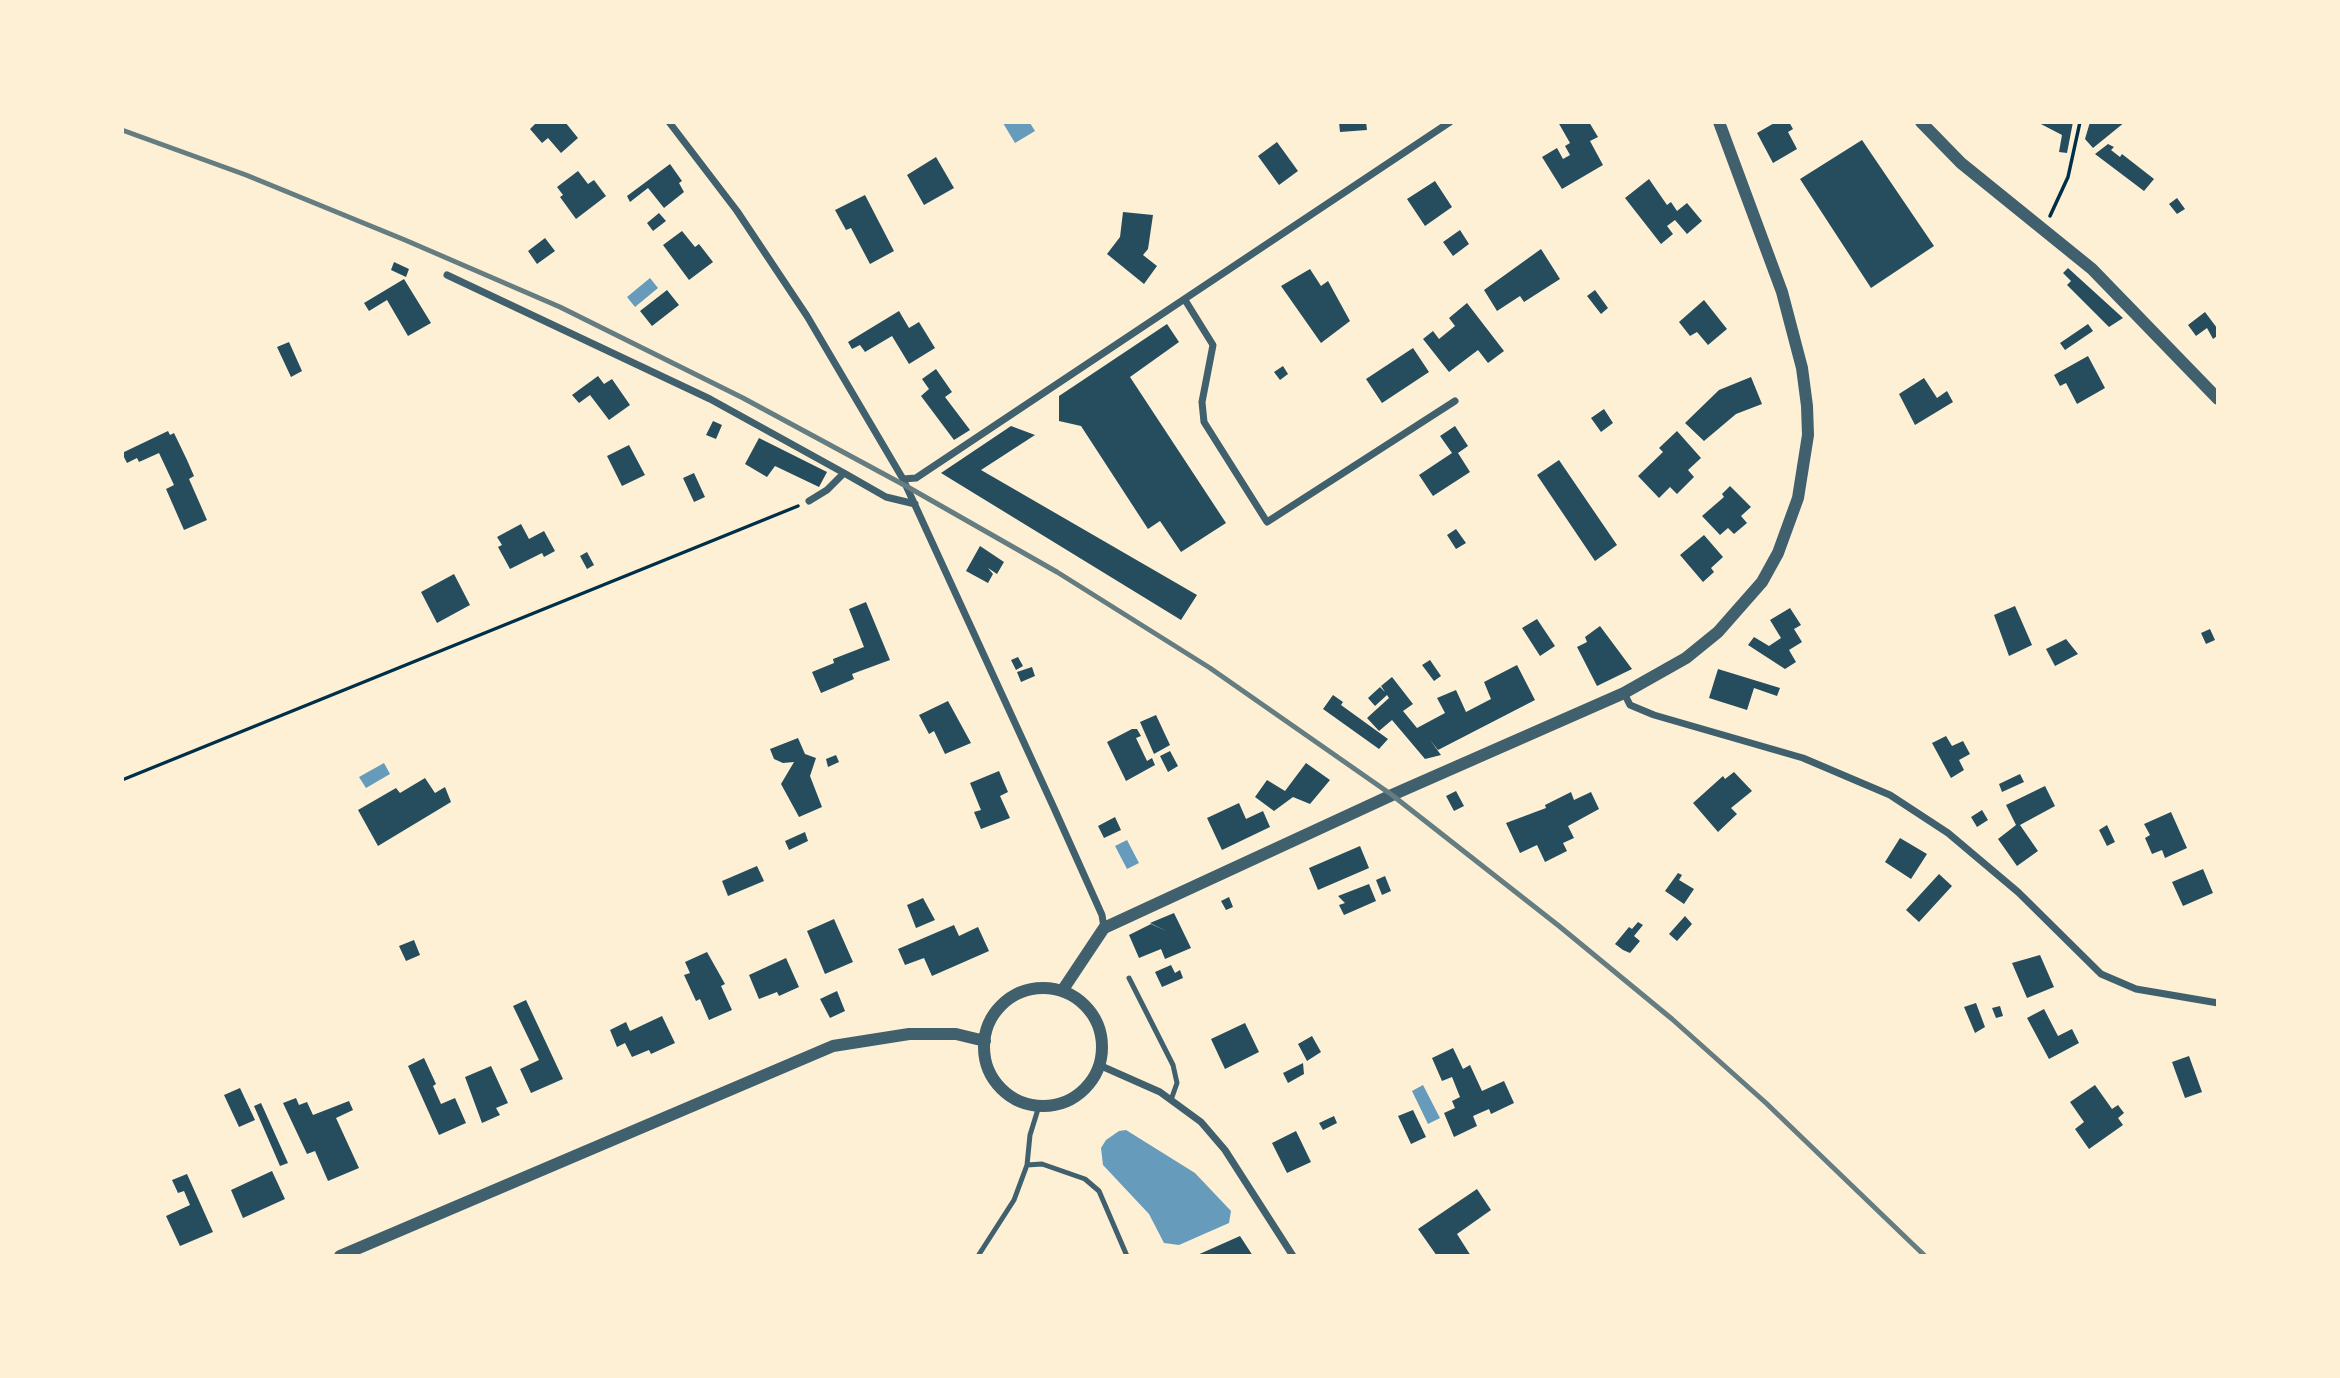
<!DOCTYPE html>
<html>
<head>
<meta charset="utf-8">
<style>
	body { margin:0 }
	#map { position:relative; width:2340px; height:1378px; overflow:hidden; background:#fdf0d5; font-family:Manrope,sans-serif }
	canvas { display:block }
	.frame { position:absolute; inset:0; border:124px solid #fdf0d5; pointer-events:none }
</style>
</head>
<body>
<div id="map">
<canvas width="2340" height="1378"></canvas>
<div class="frame"></div>
</div>
<script>
const context = document.querySelector('canvas').getContext('2d');
context.lineJoin = 'round';
function fillPath(path, color) { context.fillStyle = color; context.fill(path, 'evenodd'); }
const shape = rows => new Path2D(rows.map(r => 'M' + r).join(''));
function stroke(path, color, width, dash) { context.strokeStyle = color; context.lineWidth = width; context.lineCap = dash ? 'butt' : 'round'; context.setLineDash(dash || []); context.stroke(path); }
const water = shape([
	[1003,123,1030,123,1035,131,1015,143],
	[650,278,658,288,635,307,627,297],
	[384,763,390,774,366,788,359,777],
	[1127,840,1139,863,1127,869,1115,846],
	[1423,1085,1440,1118,1428,1124,1412,1091],
	[1126,1130,1195,1173,1231,1211,1229,1223,1179,1245,1164,1243,1149,1214,1103,1165,1101,1148,1106,1140,1119,1131]
]);
const building = shape([
	[537,122,565,122,578,138,561,153,548,138,542,143,530,129],
	[1339,122,1366,122,1367,130,1340,132],
	[1558,122,1589,122,1598,137,1590,141,1603,165,1562,189,1542,157,1557,148,1563,159,1570,155,1565,146,1570,143],
	[1776,122,1789,122,1793,129,1788,132,1797,149,1773,163,1757,133],
	[2037,122,2073,122,2067,153,2059,152,2062,135],
	[2090,122,2125,122,2093,148,2085,139],
	[1862,140,1934,246,1871,288,1800,179],
	[1277,142,1298,171,1279,185,1258,156],
	[2108,144,2114,147,2111,150,2120,157,2122,154,2154,179,2144,191,2095,154],
	[936,157,954,188,924,205,907,175],
	[670,164,682,181,679,183,684,192,664,208,648,188,630,202,627,196],
	[578,171,588,184,594,180,606,196,576,219,560,197,563,195,557,187],
	[1649,179,1667,205,1671,202,1677,211,1687,203,1702,221,1687,234,1675,220,1667,226,1673,234,1661,244,1625,198],
	[1435,181,1452,207,1425,226,1407,199],
	[865,195,894,251,870,264,851,228,846,230,835,210],
	[2177,198,2185,209,2177,214,2169,204],
	[1123,212,1153,215,1148,249,1143,255,1157,266,1144,284,1107,254,1120,237],
	[659,213,666,221,653,231,647,223],
	[1460,230,1469,244,1453,256,1443,242],
	[682,231,695,247,699,244,713,262,689,280,663,245],
	[545,238,555,251,537,264,528,251],
	[1541,249,1560,279,1524,302,1520,296,1497,311,1484,290],
	[394,262,409,269,406,277,391,270],
	[2068,268,2123,318,2109,327,2067,285,2071,281,2063,273],
	[1310,269,1321,286,1328,281,1350,321,1321,343,1281,286],
	[404,279,431,323,408,336,387,300,369,311,364,303],
	[667,290,679,305,652,326,640,311],
	[1595,290,1608,308,1601,314,1587,296],
	[1704,300,1727,329,1708,345,1697,332,1690,336,1679,322],
	[1467,303,1504,351,1488,363,1478,350,1449,372,1423,339,1433,331,1439,339,1455,326,1449,318],
	[899,311,909,328,919,322,935,348,909,364,892,336,865,352,860,345,852,349,848,342],
	[2205,312,2217,328,2217,336,2213,339,2207,328,2196,336,2188,325],
	[1167,324,1179,342,1130,377,1226,523,1181,552,1160,521,1148,529,1081,426,1059,421,1059,396],
	[2088,324,2093,331,2065,350,2060,343],
	[289,342,302,371,291,377,277,347],
	[1413,348,1429,372,1382,403,1366,379],
	[2088,356,2105,388,2077,404,2066,383,2060,386,2054,375],
	[1283,366,1288,374,1280,380,1274,372],
	[936,369,952,392,945,397,970,430,954,440,921,396,929,389,922,379],
	[598,376,604,384,612,379,630,405,609,420,590,395,579,403,572,395],
	[1751,377,1762,404,1736,414,1704,441,1685,423,1719,390],
	[1924,378,1937,398,1947,391,1953,402,1915,425,1899,394],
	[1604,409,1613,423,1601,432,1591,418],
	[713,421,722,425,716,439,706,435],
	[1011,426,1035,435,981,470,1197,595,1181,620,941,473],
	[1455,426,1468,446,1458,453,1470,472,1433,496,1419,475,1452,453,1440,436],
	[168,431,170,435,174,433,187,460,194,476,189,479,207,520,184,530,166,489,174,485,159,453,139,462,137,458,127,463,122,453],
	[1677,431,1701,458,1688,470,1694,477,1677,494,1670,487,1659,498,1638,476,1663,452,1659,448],
	[759,438,827,472,819,487,775,466,767,477,745,464],
	[629,445,645,475,622,486,607,456],
	[1559,460,1617,545,1595,561,1537,475],
	[694,473,705,497,694,502,683,478],
	[1730,486,1751,507,1741,516,1747,523,1734,534,1728,528,1720,535,1702,516,1724,497,1722,494],
	[521,524,529,539,544,531,555,551,544,557,542,553,510,569,498,547,502,545,497,537],
	[1456,529,1466,543,1456,549,1447,535],
	[1704,535,1723,557,1711,568,1714,572,1703,582,1680,555],
	[980,546,1004,562,997,574,988,568,993,574,988,583,966,571],
	[587,552,594,565,587,569,580,556],
	[454,574,470,605,437,623,421,592],
	[866,602,890,660,852,674,854,679,821,693,812,672,834,663,833,659,864,647,849,609],
	[2015,606,2032,645,2009,656,1994,615],
	[1790,608,1801,625,1794,629,1802,642,1789,650,1796,662,1785,669,1748,645,1754,637,1769,646,1781,638,1770,620],
	[1537,619,1555,646,1540,656,1522,628],
	[1600,626,1632,669,1597,686,1577,647,1587,642,1585,637],
	[2210,629,2215,640,2206,644,2201,633],
	[2066,639,2078,654,2055,666,2046,649],
	[1018,657,1023,666,1016,670,1011,660],
	[1430,660,1441,676,1434,681,1422,665],
	[1517,665,1535,700,1438,750,1430,740,1441,755,1425,759,1392,720,1379,731,1367,718,1389,698,1387,695,1375,706,1368,698,1380,687,1385,692,1381,686,1392,677,1413,704,1403,711,1417,728,1445,713,1437,698,1456,690,1466,712,1491,699,1484,682],
	[1032,667,1035,676,1021,682,1017,672],
	[1718,669,1780,688,1777,696,1754,688,1747,710,1709,698],
	[1333,695,1343,702,1341,705,1388,739,1379,749,1323,709],
	[948,701,971,743,945,754,934,731,929,734,919,715],
	[1156,715,1170,745,1154,754,1140,722],
	[1132,729,1137,729,1141,736,1136,738,1147,761,1152,758,1155,765,1126,781,1107,742],
	[1946,736,1952,746,1963,741,1970,754,1959,760,1964,770,1951,778,1932,743],
	[798,738,805,754,816,758,810,776,822,807,799,817,781,784,794,762,783,763,774,759,770,749],
	[1170,751,1178,766,1168,772,1160,756],
	[836,755,839,762,828,767,826,759],
	[1306,763,1330,780,1310,804,1293,797,1274,811,1255,797,1267,780,1285,791],
	[999,771,1008,792,1000,796,1010,818,981,829,974,812,981,810,970,783],
	[1734,772,1752,791,1731,808,1737,814,1718,832,1693,803,1723,776,1725,779],
	[2020,774,2024,782,2002,792,1999,784],
	[425,778,435,793,445,787,451,802,378,846,358,810,396,788,400,793],
	[2045,786,2055,806,2020,825,2038,851,2017,866,1998,839,2016,825,2006,805],
	[1456,791,1464,806,1454,811,1446,796],
	[1571,792,1574,800,1591,792,1599,809,1568,826,1574,838,1563,843,1567,851,1545,862,1537,845,1520,853,1506,823,1546,808,1545,805],
	[1239,803,1246,819,1263,811,1270,827,1222,850,1207,818],
	[1982,810,1988,820,1977,827,1971,817],
	[2171,812,2187,848,2165,858,2162,850,2152,854,2145,838,2150,835,2144,824],
	[1115,817,1121,830,1104,838,1098,826],
	[2107,825,2115,842,2107,846,2099,830],
	[805,832,808,841,789,850,785,841],
	[1900,838,1927,854,1911,879,1885,862],
	[1360,846,1369,868,1318,890,1309,868],
	[757,866,764,881,728,896,722,881],
	[2203,869,2213,893,2183,906,2172,882],
	[1678,873,1682,875,1679,880,1694,889,1684,904,1665,891],
	[1939,874,1952,886,1919,922,1906,910],
	[1385,876,1391,891,1382,895,1376,880],
	[1369,884,1376,901,1344,915,1339,905,1345,903,1338,896],
	[1229,897,1233,907,1226,910,1221,901],
	[923,898,935,920,916,928,907,905],
	[1174,913,1191,948,1165,959,1161,949,1139,958,1129,935,1151,924,1166,931,1150,923],
	[1685,916,1692,924,1677,941,1669,934],
	[834,919,853,962,825,974,807,931],
	[1638,922,1643,925,1634,936,1640,941,1630,953,1623,950,1615,944,1629,927,1632,929],
	[954,925,959,936,978,927,989,951,932,976,924,958,905,965,898,949],
	[414,940,420,955,406,961,399,946],
	[707,952,725,984,721,986,732,1010,709,1020,700,999,696,1001,684,975,690,973,685,962],
	[2040,955,2054,987,2027,998,2012,963],
	[786,958,799,987,779,996,777,992,759,999,749,975],
	[1171,965,1175,973,1180,970,1183,978,1162,987,1155,972],
	[837,991,845,1011,830,1018,820,999],
	[526,1000,563,1079,531,1093,520,1069,539,1060,513,1006],
	[1976,1003,1985,1027,1975,1033,1964,1007],
	[2000,1006,2003,1016,1996,1018,1992,1008],
	[2044,1009,2058,1036,2072,1029,2079,1043,2049,1059,2027,1018],
	[662,1016,675,1043,651,1054,649,1050,632,1057,625,1043,617,1047,610,1030,626,1022,630,1031],
	[1245,1023,1259,1052,1225,1069,1211,1039],
	[1312,1036,1321,1052,1307,1061,1298,1044],
	[1453,1048,1463,1069,1470,1065,1482,1091,1504,1081,1514,1103,1491,1114,1489,1109,1473,1116,1477,1126,1454,1137,1444,1113,1455,1108,1452,1101,1460,1097,1452,1077,1442,1081,1432,1058],
	[2189,1056,2202,1092,2185,1098,2172,1062],
	[424,1058,436,1084,433,1086,441,1104,455,1098,466,1123,439,1135,408,1066],
	[1303,1063,1304,1074,1288,1083,1283,1073],
	[491,1066,508,1103,496,1108,500,1115,482,1123,465,1077],
	[2095,1085,2112,1109,2118,1105,2124,1113,2118,1118,2123,1125,2089,1149,2075,1129,2084,1122,2070,1102],
	[240,1088,255,1120,239,1127,224,1095],
	[296,1098,299,1105,307,1102,313,1115,349,1101,353,1110,336,1118,359,1168,328,1181,315,1151,307,1154,283,1103],
	[261,1103,288,1163,280,1166,254,1106],
	[1413,1110,1426,1137,1411,1144,1398,1116],
	[1334,1116,1337,1123,1323,1130,1319,1123],
	[1296,1131,1311,1162,1287,1173,1272,1143],
	[272,1171,285,1199,243,1218,231,1190],
	[187,1174,213,1232,180,1246,166,1216,190,1205,184,1191,178,1193,172,1180],
	[1477,1189,1491,1210,1457,1234,1471,1256,1437,1256,1418,1229],
	[1240,1236,1253,1256,1195,1256]
]);
const path = shape([
	[2050,216,2068,177,2080,122],
	[122,780,798,506]
]);
const service = shape([
	[1129,978,1173,1065,1177,1083,1171,1100],
	[1027,1165,1042,1164,1085,1179,1099,1191,1127,1256],
	[978,1256,1014,1200,1027,1165,1030,1135,1039,1106]
]);
const minor = shape([
	[669,122,737,211,807,316,903,479,1054,808,1102,915,1104,928],
	[447,275,710,399,844,473],
	[1185,300,1213,345,1202,402,1204,422,1267,522,1455,401],
	[903,479,916,478,1450,122],
	[809,501,827,490,844,473,886,497,915,504],
	[1624,693,1630,705,1654,715,1803,758,1890,795,1948,833,2018,892,2101,974,2136,989,2218,1003],
	[1099,1065,1160,1092,1201,1122,1225,1150,1293,1256]
]);
const tertiary = shape([
	[1921,122,1961,163,2092,269,2218,399],
	'984 1047a59 59 0 1 1 118 0a59 59 0 1 1-118 0Z',
	[1062,991,1104,928,1392,795,1624,693,1686,658,1718,632,1762,582,1778,553,1798,498,1808,435,1807,406,1802,368,1782,292,1719,122],
	[340,1256,833,1046,909,1034,956,1034,985,1041]
]);
const rail = shape([
	[122,130,246,175,405,240,560,307,743,398,906,486,1057,572,1210,668,1392,795,1559,926,1672,1019,1766,1103,1925,1256]
]);
fillPath(water, '#669bbc');
fillPath(building, '#264d5e');
stroke(path, '#003049', 3.5);
stroke(service, '#3f606c', 5);
stroke(minor, '#3f606c', 7);
stroke(tertiary, '#3f606c', 12);
stroke(rail, '#657d81', 5);
</script>
</body>
</html>
